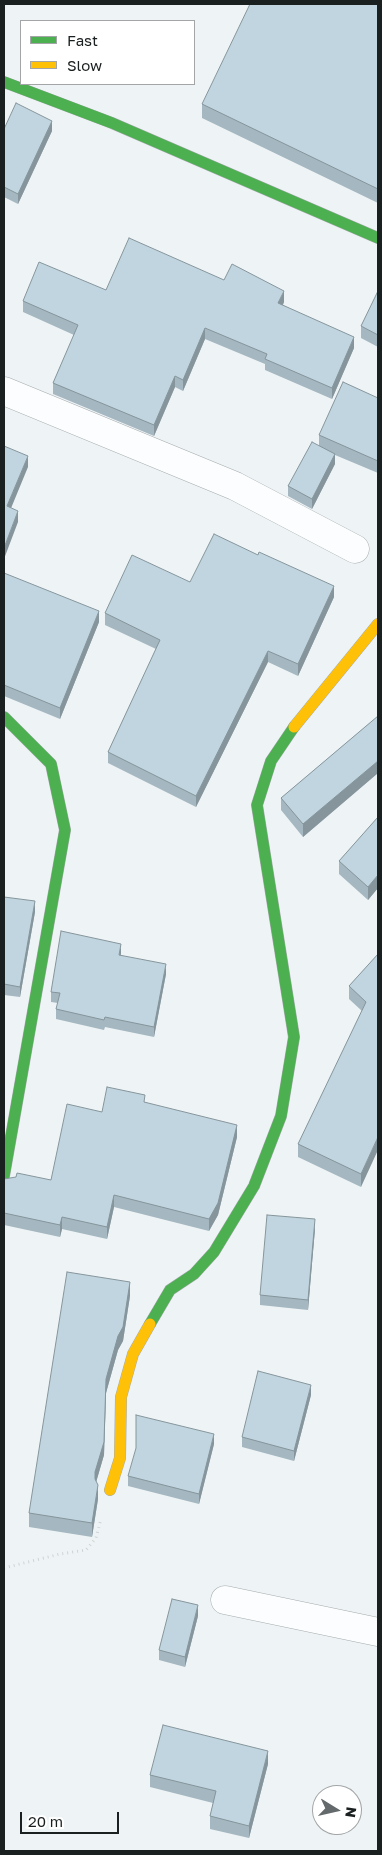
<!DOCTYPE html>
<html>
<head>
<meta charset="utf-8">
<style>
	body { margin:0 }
	#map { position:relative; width:382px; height:1855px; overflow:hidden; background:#eef4f6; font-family:"Golos Text",sans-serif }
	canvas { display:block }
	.frame { position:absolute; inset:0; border:5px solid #1a1f20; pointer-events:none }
	.legend { position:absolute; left:20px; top:20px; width:175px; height:65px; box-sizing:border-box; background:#fff; border:1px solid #a3a5a6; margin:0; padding:6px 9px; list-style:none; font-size:15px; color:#1a1f20 }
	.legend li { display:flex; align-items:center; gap:10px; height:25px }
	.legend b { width:25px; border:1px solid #a3a5a6 }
	.north { position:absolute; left:312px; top:1785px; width:50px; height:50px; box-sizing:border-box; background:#fff; border:1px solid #a3a5a6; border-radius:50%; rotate:99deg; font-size:14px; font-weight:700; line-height:20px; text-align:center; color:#1a1f20 }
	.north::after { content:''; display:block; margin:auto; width:18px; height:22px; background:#646a6b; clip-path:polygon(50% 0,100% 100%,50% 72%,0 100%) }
	.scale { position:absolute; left:20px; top:1812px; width:99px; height:22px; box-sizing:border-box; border:2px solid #1a1f20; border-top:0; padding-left:6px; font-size:15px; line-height:18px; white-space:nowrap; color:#1a1f20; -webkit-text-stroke:4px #fff; paint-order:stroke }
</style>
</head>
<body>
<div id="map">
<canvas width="382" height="1855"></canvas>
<div class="frame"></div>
<ul class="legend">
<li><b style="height:6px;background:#4caf50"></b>Fast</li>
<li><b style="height:6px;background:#ffc107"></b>Slow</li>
</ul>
<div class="north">N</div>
<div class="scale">20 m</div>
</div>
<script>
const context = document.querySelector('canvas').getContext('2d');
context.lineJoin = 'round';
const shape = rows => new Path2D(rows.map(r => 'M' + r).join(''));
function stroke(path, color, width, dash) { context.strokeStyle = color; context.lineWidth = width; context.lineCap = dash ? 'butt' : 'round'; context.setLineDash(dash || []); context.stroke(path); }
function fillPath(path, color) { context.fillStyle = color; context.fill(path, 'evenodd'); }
const path = shape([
	[4,1568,60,1554,86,1550,96,1538,101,1519]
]);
const street = shape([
	[4,391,235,486,355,549],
	[225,1600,378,1632]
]);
const fast = shape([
	[4,82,112,123,378,238],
	[4,717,51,764,65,830,4,1176],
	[150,1324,170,1290,194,1274,214,1252,254,1186,281,1116,294,1037,257,805,271,761,294,727]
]);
const slow = shape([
	[294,727,378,624],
	[110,1490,120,1458,121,1397,133,1354,150,1324]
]);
const wall = shape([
	[378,4,378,203,202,118,202,104],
	[4,129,52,131,18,204,4,197],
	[224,280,284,302,283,305,354,348,332,399,265,370,265,364,205,339,183,391,175,387,154,436,53,394,53,383,74,335,23,312,23,301,106,290],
	[378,293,378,347,361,338,361,326],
	[378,398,378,473,335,455,335,464,312,509,288,496,288,486,319,446,319,435],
	[4,573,99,622,60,719,4,696],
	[190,582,334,597,298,676,268,662,196,807,108,763,108,752,156,649,105,625,105,613],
	[378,716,378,773,303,837,281,810,281,798],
	[378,817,378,888,368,900,339,874,339,861],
	[4,897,35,912,20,997,4,995],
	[378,954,361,1187,298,1157,298,1144,362,1011,349,999,349,986],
	[121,955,166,974,154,1037,105,1027,104,1030,56,1019,56,1009,58,1003,51,1002,51,992],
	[145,1102,237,1137,218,1215,209,1231,114,1207,107,1239,62,1229,60,1237,4,1225,4,1179,51,1180,102,1112],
	[315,1229,308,1310,260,1305,260,1295],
	[130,1296,123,1341,118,1350,106,1393,104,1455,96,1482,98,1499,92,1537,29,1527,29,1513],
	[311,1395,294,1461,242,1447,242,1437],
	[214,1444,199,1504,128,1486,128,1476],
	[198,1616,185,1667,159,1660,159,1650],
	[268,1764,249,1838,210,1829,210,1816,213,1803,150,1787,150,1775]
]);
const shadedWall = shape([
	[52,121,52,131,18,204,18,194],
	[284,291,284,302,278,314,278,303],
	[205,328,205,339,183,391,183,380],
	[354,337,354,348,332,399,332,388],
	[175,376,175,387,154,436,154,425],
	[335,454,335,464,312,509,312,499],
	[28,456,28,467,7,518,7,506],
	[18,511,18,522,4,559,4,548],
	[334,586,334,597,298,676,298,664],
	[99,611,99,622,60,719,60,708],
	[268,651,268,662,196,807,196,796],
	[378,761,378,773,303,837,303,824],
	[378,875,378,888,368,900,368,887],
	[35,901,35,912,20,997,20,987],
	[121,944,121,954,119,965,119,955],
	[166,964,166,974,154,1037,154,1027],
	[237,1125,237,1137,218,1215,209,1231,209,1219],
	[378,1137,378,1150,361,1187,361,1174],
	[114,1195,114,1207,107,1239,107,1227],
	[62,1217,62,1229,60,1237,60,1225],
	[315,1219,315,1229,308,1310,308,1300],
	[130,1282,130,1296,123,1341,118,1350,106,1393,104,1455,95,1486,95,1472,106,1379],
	[311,1385,311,1395,294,1461,294,1451],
	[214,1434,214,1444,199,1504,199,1494],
	[98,1485,98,1499,92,1537,92,1523],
	[198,1605,198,1616,185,1667,185,1657],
	[268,1751,268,1764,249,1838,249,1826]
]);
const building = shape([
	[250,4,378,4,378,189,202,104,250,4],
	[16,103,52,121,18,194,4,187,4,129,16,103],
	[129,238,224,280,232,264,284,291,278,303,354,337,332,388,265,359,267,354,205,328,183,380,175,376,154,425,53,383,78,325,23,301,39,262,106,290,129,238],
	[377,293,378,293,378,335,361,326,377,293],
	[343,382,378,398,378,461,319,435,343,382],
	[312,442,335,454,312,499,288,486,312,442],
	[4,446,28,456,7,506,18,511,4,548,4,446],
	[214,534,258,555,259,552,334,586,298,664,268,651,196,796,108,752,160,640,105,613,132,555,190,582,214,534],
	[4,573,99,611,60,708,4,685,4,573],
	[378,716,378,761,303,824,281,798,378,716],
	[378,817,378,875,368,887,339,861,378,817],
	[4,897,35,901,20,987,4,984,4,897],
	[61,931,121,944,119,955,166,964,154,1027,105,1017,104,1020,56,1009,60,993,51,992,61,931],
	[378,954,378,1137,361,1174,298,1144,366,1002,349,986,378,954],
	[107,1087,145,1095,144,1102,237,1125,218,1203,209,1219,114,1195,107,1227,62,1217,60,1225,4,1213,4,1179,16,1177,17,1173,51,1180,67,1104,102,1112,107,1087],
	[267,1215,315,1219,308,1300,260,1295,267,1215],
	[67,1272,130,1282,123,1327,118,1336,106,1379,104,1442,95,1472,95,1479,98,1485,92,1523,29,1513,67,1272],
	[258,1371,311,1385,294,1451,242,1437,258,1371],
	[136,1415,214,1434,199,1494,128,1476,136,1448,136,1415],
	[172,1599,198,1605,185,1657,159,1650,172,1599],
	[163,1725,268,1751,249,1826,210,1816,216,1791,150,1775,163,1725]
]);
stroke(street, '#a6abac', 29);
stroke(fast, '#a6abac', 12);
stroke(slow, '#a6abac', 12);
stroke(path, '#d0d3d4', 3, [1, 4]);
stroke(street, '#fcfdfe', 28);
stroke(fast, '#4caf50', 11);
stroke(slow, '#ffc107', 11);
fillPath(wall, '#a5b7c0');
fillPath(shadedWall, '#86959c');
fillPath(building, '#c0d5df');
stroke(building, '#86959c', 1);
</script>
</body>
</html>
